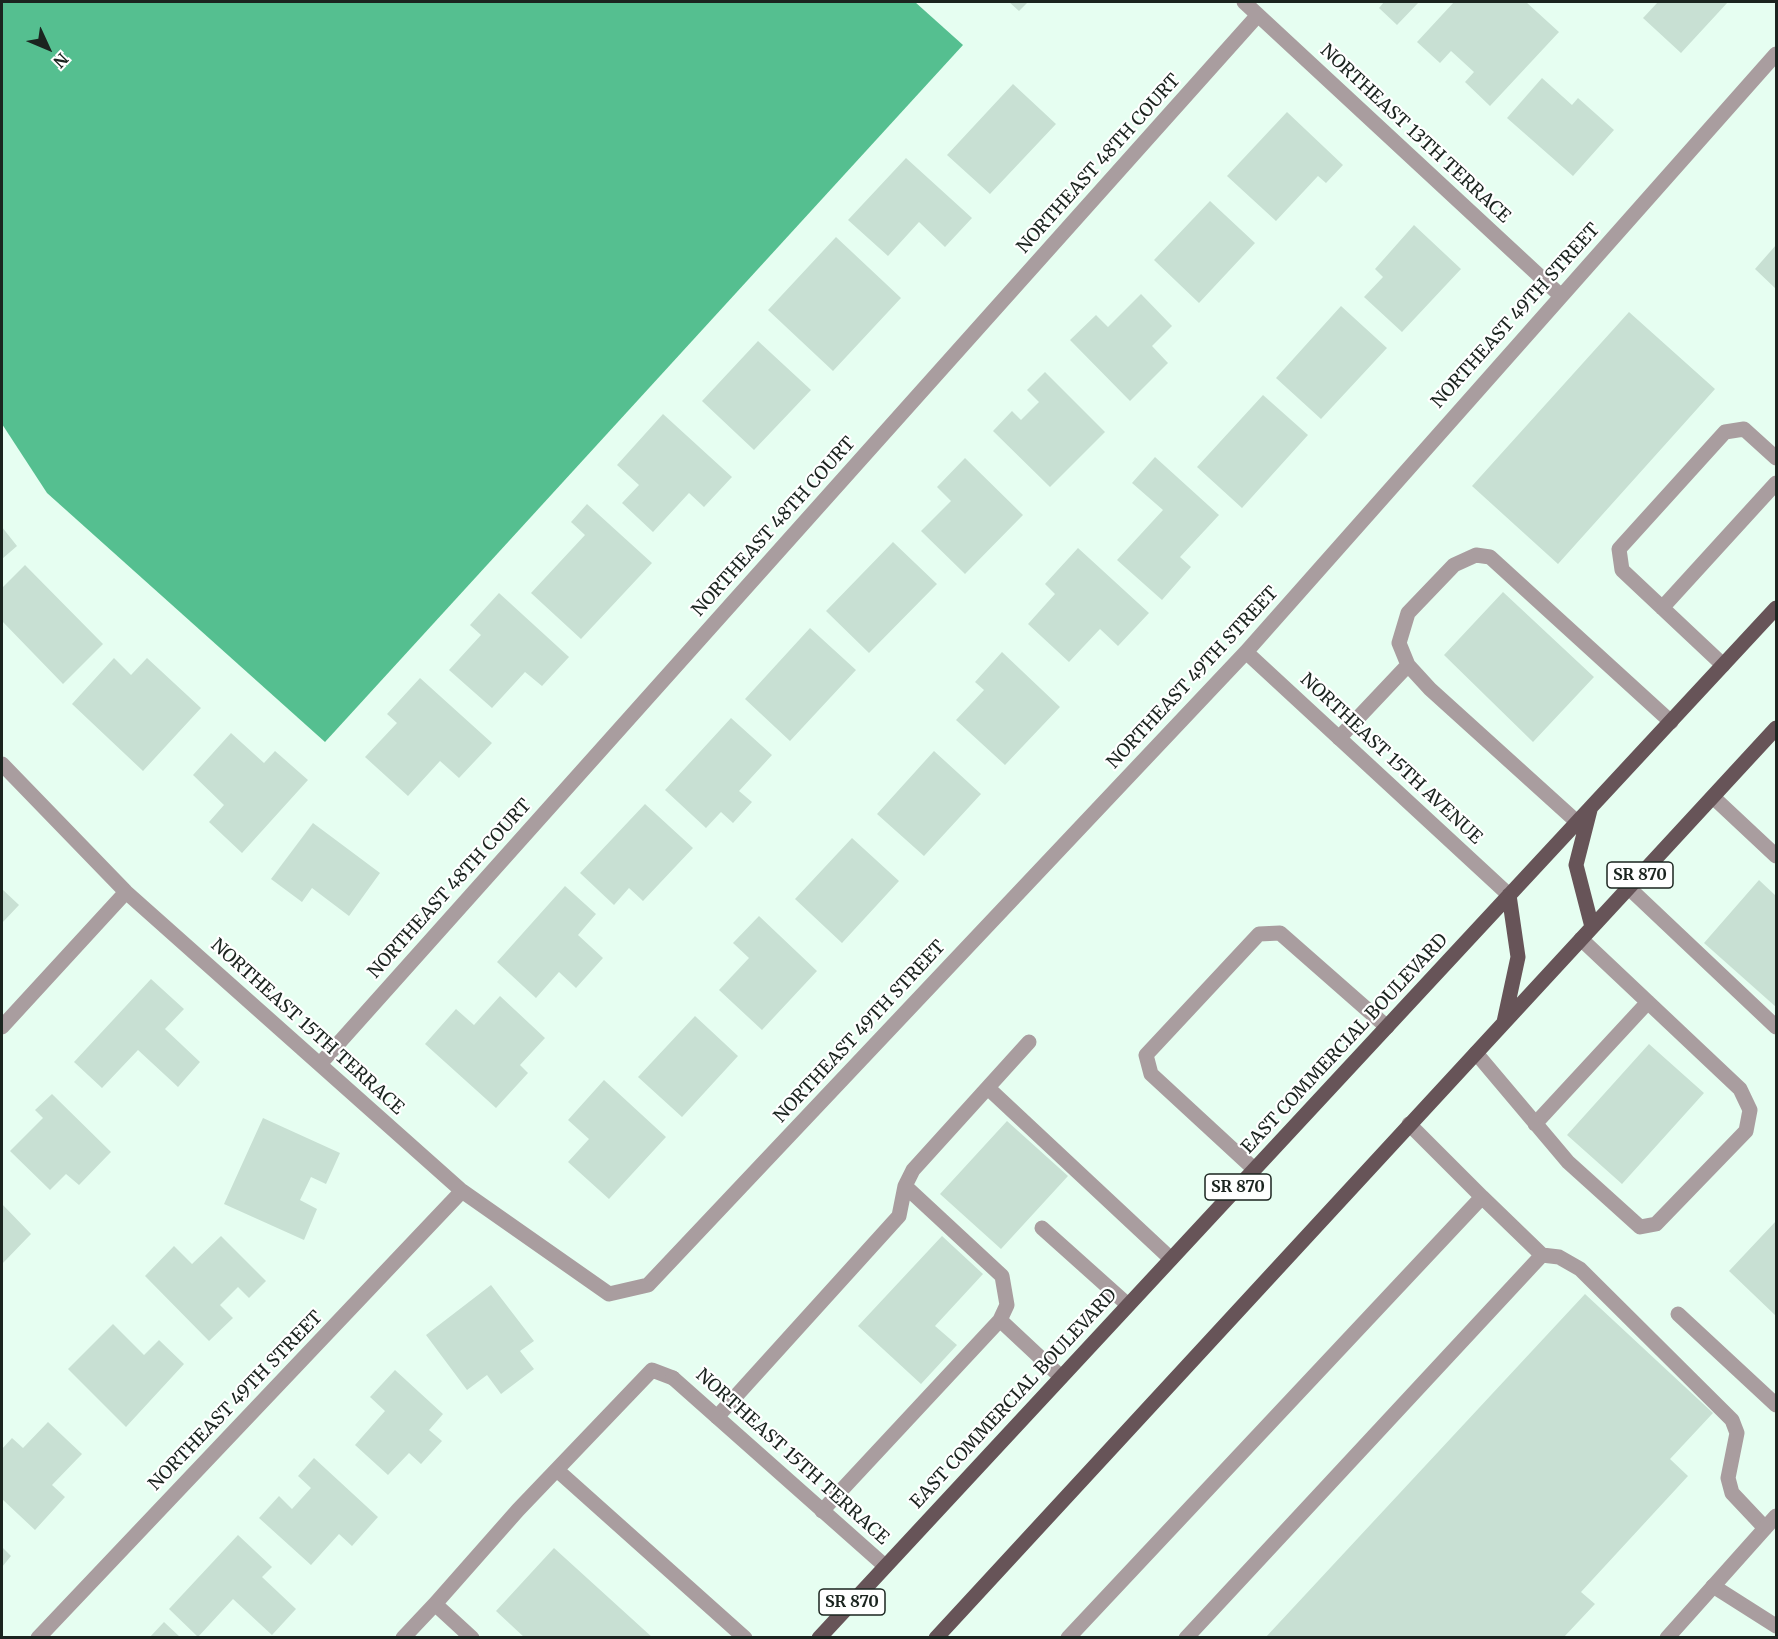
<!DOCTYPE html>
<html>
<head>
<meta charset="utf-8">
<style>
	body { margin:0 }
	#map { position:relative; width:1778px; height:1639px; overflow:hidden; background:#e6fef1; font-family:Merriweather,serif }
	canvas { display:block }
	.frame { position:absolute; inset:0; border:3px solid #1b241f; pointer-events:none }
	.north { position:absolute; left:18px; top:18px; width:60px; height:60px; -webkit-text-stroke:4px #fff; paint-order:stroke; rotate:134deg; font-size:16px; font-weight:700; line-height:24px; text-align:center; color:#1b241f }
	.north::after { content:''; display:block; margin:auto; width:21px; height:27px; background:#1b241f; clip-path:polygon(50% 0,100% 100%,50% 72%,0 100%) }
</style>
</head>
<body>
<div id="map">
<canvas width="1778" height="1639"></canvas>
<div class="frame"></div>
<div class="north">N</div>
</div>
<script>
const context = document.querySelector('canvas').getContext('2d');
context.lineJoin = 'round';
function fillPath(path, color) { context.fillStyle = color; context.fill(path, 'evenodd'); }
const shape = rows => new Path2D(rows.map(r => 'M' + r).join(''));
function stroke(path, color, width, dash) { context.strokeStyle = color; context.lineWidth = width; context.lineCap = dash ? 'butt' : 'round'; context.setLineDash(dash || []); context.stroke(path); }
function drawText(font, color, halo, rows, align = 'center') {
  context.font = font + ' Merriweather,serif'; context.lineWidth = 4.5; context.setLineDash([]); context.textBaseline = 'middle'; context.strokeStyle = halo; context.fillStyle = color; for (const [text, x, y, turn = 0] of rows) {
    context.save(); context.translate(x, y); context.rotate((+turn || 0) * Math.PI / 180); context.textAlign = isNaN(turn) ? turn : align; if (halo) context.strokeText(text, 0, 0); context.fillText(text, 0, 0); context.restore();
  }
}
const water = shape([
	[2,2,915,2,963,45,325,742,47,493,2,424]
]);
const building = shape([
	[1009,2,1028,2,1019,11],
	[1384,2,1419,2,1397,25,1379,8],
	[1454,2,1526,2,1559,32,1490,106,1465,82,1474,72,1451,51,1440,63,1417,42],
	[1658,2,1728,2,1681,53,1643,18],
	[1542,78,1572,105,1578,98,1614,130,1573,176,1507,118],
	[1013,84,1056,124,990,194,947,155],
	[1287,112,1343,165,1326,183,1318,176,1276,221,1227,176],
	[906,158,972,218,945,247,919,222,888,256,848,220],
	[1210,201,1255,243,1199,303,1154,260],
	[1414,225,1461,269,1402,332,1364,297,1383,277,1375,269],
	[836,237,901,298,833,371,768,310],
	[1776,245,1776,289,1755,269],
	[1141,294,1172,326,1152,346,1168,363,1130,401,1070,340,1096,315,1108,327],
	[1341,306,1387,348,1321,419,1276,378],
	[1629,312,1715,389,1558,564,1472,486],
	[758,341,811,390,754,450,702,401],
	[1045,372,1105,432,1050,487,993,431,1012,411,1021,420,1039,402,1027,390],
	[1263,395,1308,435,1242,508,1197,467],
	[663,414,732,477,704,507,689,493,653,532,622,503,639,485,617,465],
	[1155,457,1219,515,1180,557,1191,567,1162,600,1117,560,1163,510,1132,483],
	[965,458,1023,515,965,574,921,531,951,501,937,487],
	[587,504,652,563,581,639,531,593,585,535,571,522],
	[2,527,17,546,2,559],
	[893,542,937,584,869,653,826,611],
	[1078,548,1149,613,1118,646,1100,629,1069,662,1028,624,1055,594,1045,584],
	[25,565,103,644,63,684,2,621,2,588],
	[1503,592,1594,677,1533,742,1444,655],
	[499,593,569,657,542,686,525,672,492,708,449,670,481,635,470,625],
	[810,628,856,670,790,741,745,699],
	[1002,652,1060,707,1005,765,956,720,984,690,975,682],
	[114,658,131,675,147,658,201,708,143,771,72,704],
	[420,678,492,743,459,778,440,761,408,796,365,757,397,723,387,714],
	[731,718,772,755,739,791,752,802,733,823,721,812,706,828,665,790],
	[231,733,264,763,275,751,308,780,242,853,209,822,224,805,193,775],
	[934,751,981,794,924,856,877,814],
	[645,804,693,848,643,901,629,888,614,905,580,873],
	[313,823,380,873,349,916,312,888,302,902,271,879],
	[852,838,899,881,842,943,795,899],
	[1759,880,1776,896,1776,1007,1704,943],
	[565,886,596,914,578,935,603,958,576,988,559,972,536,998,497,962],
	[2,889,19,905,2,923],
	[759,916,817,971,762,1030,719,990,749,958,733,943],
	[151,979,184,1009,165,1029,200,1062,178,1087,138,1050,102,1088,74,1062],
	[500,996,545,1038,520,1065,528,1073,496,1108,425,1044,456,1009,474,1025],
	[695,1016,738,1056,682,1117,638,1077],
	[1649,1044,1704,1093,1622,1184,1567,1135],
	[604,1080,666,1137,609,1199,568,1162,589,1139,568,1120],
	[52,1094,111,1152,79,1185,66,1174,50,1190,10,1151,43,1118,35,1110],
	[263,1118,340,1153,326,1184,311,1177,300,1200,317,1209,304,1240,224,1204],
	[1007,1121,1068,1176,1001,1249,940,1194],
	[2,1204,31,1234,2,1264],
	[1776,1221,1776,1316,1729,1271],
	[221,1236,266,1281,249,1298,238,1287,220,1305,233,1318,209,1341,145,1276,174,1246,192,1264],
	[942,1236,983,1274,935,1326,957,1345,921,1384,858,1326],
	[491,1285,534,1341,520,1351,534,1369,501,1394,487,1375,467,1390,426,1335],
	[1585,1294,1713,1413,1670,1459,1688,1476,1581,1592,1595,1604,1563,1638,1265,1638],
	[113,1324,144,1355,159,1340,184,1364,126,1427,68,1369],
	[395,1370,443,1414,429,1430,442,1441,421,1464,409,1453,388,1475,355,1445,385,1411,370,1397],
	[48,1422,82,1454,52,1485,65,1497,35,1530,2,1499,2,1449,12,1438,23,1448],
	[314,1458,378,1517,352,1546,339,1534,311,1565,259,1518,279,1496,292,1509,311,1488,298,1476],
	[238,1535,272,1567,262,1577,296,1609,272,1635,233,1599,198,1637,169,1609],
	[2,1547,11,1556,2,1567],
	[554,1548,653,1638,525,1638,496,1611],
	[164,1622,181,1638,149,1638]
]);
const service = shape([
	[1662,608,1776,483],
	[1723,665,1622,570,1619,549,1725,432,1744,429,1776,458],
	[1339,738,1408,665],
	[1713,797,1776,856],
	[1577,822,1430,689,1408,665,1399,643,1408,613,1454,565,1476,555,1490,557,1671,722],
	[1629,888,1776,1027],
	[1476,1053,1568,1162,1640,1227,1656,1224,1746,1131,1750,1110,1740,1089,1581,939],
	[988,1088,1171,1259],
	[1535,1124,1648,1002],
	[1254,1169,1151,1074,1146,1055,1259,934,1280,933,1387,1027],
	[1042,1228,1128,1305],
	[1542,1255,1559,1257,1580,1269,1732,1420,1737,1433,1728,1478,1732,1493,1765,1528],
	[1678,1314,1776,1405],
	[1000,1320,1061,1377],
	[717,1417,899,1216,905,1186,913,1170,1029,1042],
	[557,1470,745,1638],
	[822,1511,1000,1320,1007,1305,1002,1276,905,1186],
	[1713,1586,1776,1626],
	[403,1638,435,1604],
	[472,1638,435,1604,518,1510,652,1370,673,1378],
	[1068,1638,1482,1197,1409,1124],
	[1186,1638,1542,1255,1482,1197]
]);
const minor = shape([
	[1244,2,1560,295],
	[1246,652,1509,895],
	[2,764,126,892,462,1191,609,1294,648,1285,1246,652,1776,54],
	[2,1027,126,892],
	[320,1064,1258,15],
	[673,1378,885,1566],
	[38,1638,462,1191],
	[1667,1638,1776,1516]
]);
const primary = shape([
	[1590,810,1576,865,1592,927],
	[1504,1022,1518,957,1509,895],
	[819,1638,1776,608],
	[936,1638,1776,728]
]);
const shields = [
	[1640,875,66],
	[1238,1187,66],
	[852,1602,66]
];
const shieldNames = [
	["SR 870",1640,875],
	["SR 870",1238,1187],
	["SR 870",852,1602]
];
const streetNames = [
	["NORTHEAST 13TH TERRACE",1415,134,43],
	["NORTHEAST 48TH COURT",1099,164,-48],
	["NORTHEAST 49TH STREET",1516,316,-48],
	["NORTHEAST 48TH COURT",774,527,-48],
	["NORTHEAST 49TH STREET",1193,678,-47],
	["NORTHEAST 15TH AVENUE",1391,759,43],
	["NORTHEAST 48TH COURT",450,889,-48],
	["NORTHEAST 15TH TERRACE",307,1027,42],
	["NORTHEAST 49TH STREET",860,1032,-47],
	["EAST COMMERCIAL BOULEVARD",1345,1044,-47],
	["EAST COMMERCIAL BOULEVARD",1014,1399,-47],
	["NORTHEAST 49TH STREET",236,1401,-46],
	["NORTHEAST 15TH TERRACE",792,1457,42]
];
fillPath(water, '#55bf90');
fillPath(building, '#c8e0d3');
stroke(service, '#a99d9f', 15);
stroke(minor, '#a99d9f', 15);
stroke(primary, '#675458', 15);
for (const [x, y, w] of shields) { const box = new Path2D(); box.roundRect(x - w / 2, y - 13, w, 26, 4.5); context.fillStyle = '#fff'; context.fill(box); stroke(box, '#1b241f', 1.5); }
drawText('bold 16px', '#1b241f', null, shieldNames);
drawText('18px', '#1b241f', '#fff', streetNames);
</script>
</body>
</html>
